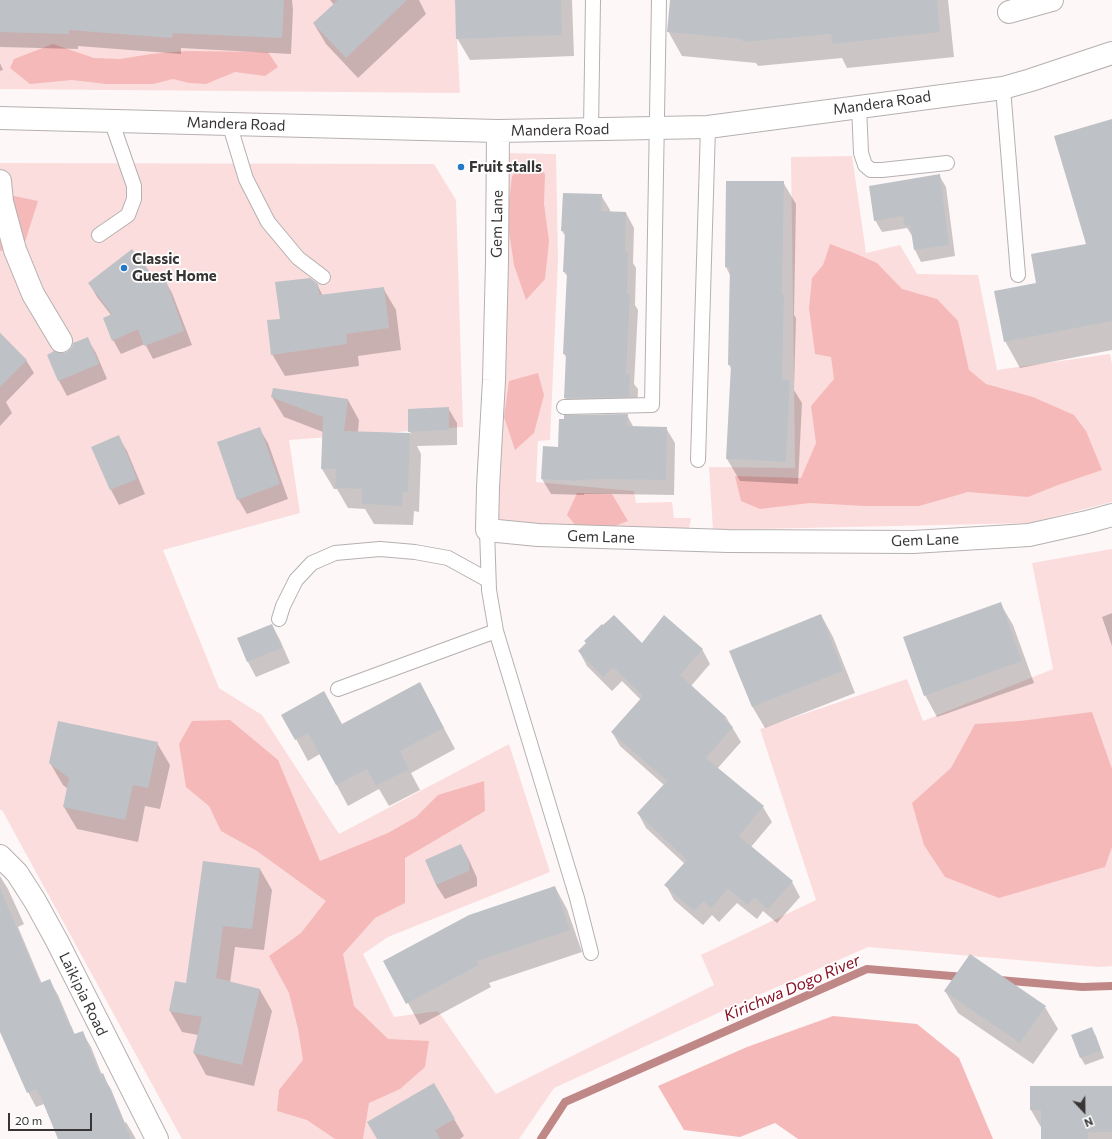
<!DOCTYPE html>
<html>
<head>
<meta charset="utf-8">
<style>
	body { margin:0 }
	#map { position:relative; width:1112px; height:1139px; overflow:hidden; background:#fef7f7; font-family:Commissioner,sans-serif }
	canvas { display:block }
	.north { position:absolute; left:1064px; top:1091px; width:40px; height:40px; -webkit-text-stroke:3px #fff; paint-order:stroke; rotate:158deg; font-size:11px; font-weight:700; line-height:16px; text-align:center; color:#383535 }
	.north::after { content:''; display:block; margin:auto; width:14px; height:18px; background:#383535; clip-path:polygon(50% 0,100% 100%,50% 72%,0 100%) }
	.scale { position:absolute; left:8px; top:1113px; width:84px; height:18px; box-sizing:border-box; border:2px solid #383535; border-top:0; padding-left:5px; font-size:12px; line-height:14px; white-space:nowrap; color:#383535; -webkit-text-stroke:3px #fff; paint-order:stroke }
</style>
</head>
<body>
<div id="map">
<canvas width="1112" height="1139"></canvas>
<div class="north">N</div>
<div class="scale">20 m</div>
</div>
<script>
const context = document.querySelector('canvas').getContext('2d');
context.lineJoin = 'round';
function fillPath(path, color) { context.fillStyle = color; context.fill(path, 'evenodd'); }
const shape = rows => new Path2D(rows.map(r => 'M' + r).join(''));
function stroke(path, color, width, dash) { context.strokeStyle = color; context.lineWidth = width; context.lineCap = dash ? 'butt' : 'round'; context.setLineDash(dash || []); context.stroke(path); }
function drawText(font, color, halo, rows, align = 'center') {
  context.font = font + ' Commissioner,sans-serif'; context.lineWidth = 3.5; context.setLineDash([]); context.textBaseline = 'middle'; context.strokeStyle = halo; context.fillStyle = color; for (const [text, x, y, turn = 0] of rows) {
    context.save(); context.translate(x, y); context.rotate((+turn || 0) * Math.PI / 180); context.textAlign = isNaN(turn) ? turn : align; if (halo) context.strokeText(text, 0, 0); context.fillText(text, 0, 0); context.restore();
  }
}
const green = shape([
	[0,0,455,0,460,93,0,89],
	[504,153,556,154,558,261,550,440,538,441,536,482,634,491,636,503,672,502,674,518,691,518,688,533,493,525],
	[852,156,866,253,900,245,917,274,978,275,997,370,1110,354,1112,364,1112,502,1030,523,713,530,709,467,795,468,791,157],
	[0,163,434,164,456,200,463,427,289,440,300,513,163,550,219,688,262,715,339,834,509,744,550,872,388,937,363,954,394,1017,438,1011,496,1094,714,985,701,955,816,900,760,729,907,679,923,721,1053,669,1032,563,1112,549,1112,966,1098,967,868,947,727,1009,554,1088,519,1139,182,1139,2,810,0,810]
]);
const forest = shape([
	[53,44,94,58,120,59,151,54,185,51,268,52,278,67,265,76,235,72,206,84,189,83,173,79,153,84,106,84,72,80,30,84,10,68,14,59],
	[529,158,545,174,544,204,549,241,545,279,526,300,514,265,507,218,512,176],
	[0,193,38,201,24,245,0,251],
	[830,244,854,253,877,263,902,289,937,299,958,321,969,370,986,384,1033,397,1074,415,1086,431,1102,470,1058,485,1028,497,968,492,919,506,865,506,810,503,760,509,741,501,735,476,801,478,816,443,811,406,834,379,831,357,815,354,809,308,812,278,823,265],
	[538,373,544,395,534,433,515,450,504,417,509,381],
	[577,493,612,494,628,521,607,529,577,527,567,515],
	[1092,712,1112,769,1112,847,1105,867,999,898,945,877,924,845,912,803,951,768,975,724,1020,721],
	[230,720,278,760,320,861,388,833,416,817,438,795,484,781,485,811,405,858,405,903,375,918,343,954,354,1006,388,1039,429,1041,425,1067,400,1089,369,1103,363,1139,335,1139,307,1120,277,1111,279,1090,303,1060,298,1029,289,993,269,956,301,933,326,901,257,851,221,831,209,806,186,787,179,744,192,721],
	[833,1016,917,1024,959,1058,993,1139,798,1139,775,1123,740,1137,684,1130,658,1086,747,1047]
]);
const shadow = shape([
	[0,0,292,0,293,10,291,54,181,48,181,54,78,46,78,49,0,47],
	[330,0,419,0,426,14,358,78,326,44,314,24,334,5],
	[456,0,572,0,574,56,470,60,457,38],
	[671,0,948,0,954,57,847,68,842,58,758,66,756,63,682,56,668,31],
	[0,63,3,70,0,71],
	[1112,120,1112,350,1020,368,1005,341,1038,284,1087,244],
	[939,175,946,187,955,256,921,262,915,250,913,237,907,228,882,232,875,220],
	[783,182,796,204,794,315,796,318,794,390,802,403,798,484,740,481,727,459,732,370,729,365,730,275,726,267],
	[601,195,610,210,610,212,626,213,634,228,633,263,636,268,635,305,638,310,634,384,638,389,637,412,574,413,565,398,567,358,564,354,568,277,564,272,566,237,562,231],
	[164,279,172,293,192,345,153,359,145,344,121,354,113,340,111,315,97,297,89,283,156,282],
	[317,284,323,296,383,288,396,310,401,350,358,356,359,366,285,376,272,354],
	[0,333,26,360,34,373,6,402,12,413,0,426],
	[87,338,96,353,107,379,67,396,59,381,48,355,61,354,68,353],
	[272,397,348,400,359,420,358,432,411,434,409,431,448,408,457,423,457,445,417,446,421,454,419,512,414,511,413,525,374,524,365,509,348,508,337,489,334,489,322,469,323,432,284,417],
	[627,415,634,428,666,428,675,443,674,495,612,494,584,494,584,495,551,494,542,479],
	[259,428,268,443,288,499,247,514,238,499],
	[118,436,127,451,145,494,119,505,111,490,93,447],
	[1000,603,1013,625,1034,683,937,717,925,695],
	[1112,613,1112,646,1102,617],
	[821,615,833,637,855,693,765,728,752,706],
	[272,625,280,640,290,663,256,677,248,662,238,639],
	[642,644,702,649,710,664,691,686,726,717,741,742,717,769,763,807,772,822,751,847,792,882,800,897,777,923,763,911,757,919,737,903,719,922,712,915,703,925,674,900,666,885,685,864,646,828,638,813,664,785,620,746,612,732,641,700,622,681,612,691,587,666,579,651],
	[420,683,455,749,411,773,420,790,389,806,379,789,348,806,320,754,308,761,283,715,342,725],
	[157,743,170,765,160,809,145,806,138,842,77,829,64,807,68,789,63,785,50,763],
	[461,845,469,860,477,878,477,886,445,899,436,885],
	[204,862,260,869,272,890,264,950,235,947,230,983,260,990,272,1011,254,1086,206,1075,194,1053,198,1035,182,1032,170,1011,187,984],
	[0,876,8,889,24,924,18,927,42,984,49,980,58,995,75,1035,82,1032,91,1047,102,1075,111,1089,125,1123,126,1122,136,1139,59,1139,44,1104,36,1107,28,1092,0,1028],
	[555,887,567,909,582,952,489,983,491,987,420,1025,385,961],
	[945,991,1045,1007,1058,1029,1033,1064,958,1013],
	[1092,1029,1096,1036,1104,1058,1085,1065,1081,1058,1073,1036],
	[434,1085,464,1136,460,1139,378,1139],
	[1112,1087,1112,1139,1042,1139,1042,1129,1031,1110]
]);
const stream = shape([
	[999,980,1082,987,1112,986],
	[541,1139,565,1102,867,969,964,977]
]);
const building = shape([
	[0,0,284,0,282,38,173,33,172,38,69,30,69,34,0,32],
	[338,0,407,0,346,58,313,23],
	[455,0,561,0,562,35,456,39],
	[670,0,937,0,940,32,832,44,831,34,743,42,743,39,667,32],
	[1112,119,1112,321,1004,342,994,291,1036,283,1031,254,1086,244,1054,136],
	[940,174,949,245,914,250,910,225,905,226,903,216,874,221,869,186],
	[726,181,784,181,782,294,784,295,782,380,790,380,786,462,726,459,731,365,728,365,730,267,725,267],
	[563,193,602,194,601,211,626,212,625,253,628,253,627,294,630,294,626,374,630,374,629,397,564,398,566,354,563,354,567,272,563,272,565,231,561,231],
	[132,249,157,281,165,278,184,331,144,346,138,329,112,341,103,318,112,314,88,283],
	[310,278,318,284,319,295,384,287,389,328,346,334,347,344,271,355,267,320,280,319,275,282],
	[0,333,27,360,0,387],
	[88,337,99,364,58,381,47,355,54,351,61,353,67,352,72,347,73,343],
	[273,388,348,399,344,431,410,433,408,492,403,492,402,506,362,504,362,489,335,488,336,469,321,469,323,417,271,397],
	[449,407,449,430,408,432,408,409],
	[628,414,627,426,667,427,666,480,603,479,576,480,576,481,541,479,543,446,558,447,559,419,564,419,564,415],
	[260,427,280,484,237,500,217,442],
	[119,435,137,479,110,490,91,447],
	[1001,602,1022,661,924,696,903,637],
	[821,614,843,671,752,707,729,651],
	[614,615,642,643,664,615,703,649,680,675,726,717,723,718,733,727,706,758,764,806,739,836,793,881,768,909,754,897,748,905,728,889,711,908,703,901,694,911,664,885,687,860,637,813,667,781,611,732,643,696,613,667,603,677,578,651,586,643,584,641,602,624,603,625],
	[272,624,282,648,247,662,237,638],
	[420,682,444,728,400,751,409,769,376,786,367,769,336,785,308,733,295,740,281,715,324,691,342,724],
	[58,721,158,742,148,788,133,785,125,820,63,807,69,778,49,763],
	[461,844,469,862,469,871,436,885,425,860],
	[203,861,260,868,252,929,223,926,216,978,260,989,242,1065,193,1053,202,1017,169,1011,175,981,186,983],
	[555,886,570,930,477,961,479,965,406,1004,383,961,469,915],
	[0,888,40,983,50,979,70,1027,71,1026,74,1034,83,1031,100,1074,103,1073,131,1139,58,1139,40,1095,39,1095,36,1089,27,1093,0,1032],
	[970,954,1046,1006,1020,1043,944,991],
	[1092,1027,1101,1051,1080,1058,1071,1035],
	[434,1083,455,1119,435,1130,440,1139,377,1139,367,1122],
	[1030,1086,1112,1086,1112,1132,1088,1132,1088,1139,1041,1139,1041,1110,1030,1110]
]);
const lane = shape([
	[1003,88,1018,275],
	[859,106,861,153,865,165,871,170,882,170,947,163],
	[229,123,246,179,268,222,298,258,323,277],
	[591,129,593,0],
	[99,235,128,215,134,199,134,186,111,120],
	[564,407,652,405,659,0],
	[698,460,708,127],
	[487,530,489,590,496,631,577,898,591,953],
	[279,619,283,606,296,580,312,563,335,553,380,549,415,552,448,558,488,580],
	[338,689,496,631]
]);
const street = shape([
	[1009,12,1052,0],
	[0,118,498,131,708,127,1003,88,1031,80,1112,53],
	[498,131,497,262,494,380,488,487,487,530,538,535,728,541,913,542,1029,535,1087,522,1112,515],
	[0,181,2,202,15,250,33,294,61,341],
	[0,856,17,873,35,901,57,941,157,1139]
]);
const markers = [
	[461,167,4,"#2478c6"],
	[124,268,4,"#2478c6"]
];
const streetNames = [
	["Mandera Road",882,103,-8],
	["Mandera Road",236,124,2],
	["Mandera Road",560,130,-1],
	["Gem Lane",497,224,-89],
	["Gem Lane",601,537,2],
	["Gem Lane",925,540,-2],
	["Laikipia Road",83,994,64]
];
const poiNames = [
	["Fruit stalls",469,167],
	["Classic",132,259],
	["Guest Home",132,276]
];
const waterNames = [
	["Kirichwa Dogo River",792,988,-23]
];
fillPath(green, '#fcdddd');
fillPath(forest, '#f6b9b9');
fillPath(shadow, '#0003');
stroke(stream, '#c08787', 8);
fillPath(building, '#bec2c6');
stroke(lane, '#b6b0b0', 16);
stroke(street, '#b6b0b0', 24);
stroke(lane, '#fff', 14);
stroke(street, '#fff', 22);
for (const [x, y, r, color] of markers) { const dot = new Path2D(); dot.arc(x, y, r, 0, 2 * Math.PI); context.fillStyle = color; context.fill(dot); stroke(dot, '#fff', 1.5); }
drawText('15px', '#383535', '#fff', streetNames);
drawText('bold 15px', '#383535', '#fff', poiNames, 'left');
drawText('italic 16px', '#881327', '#fff', waterNames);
</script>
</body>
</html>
